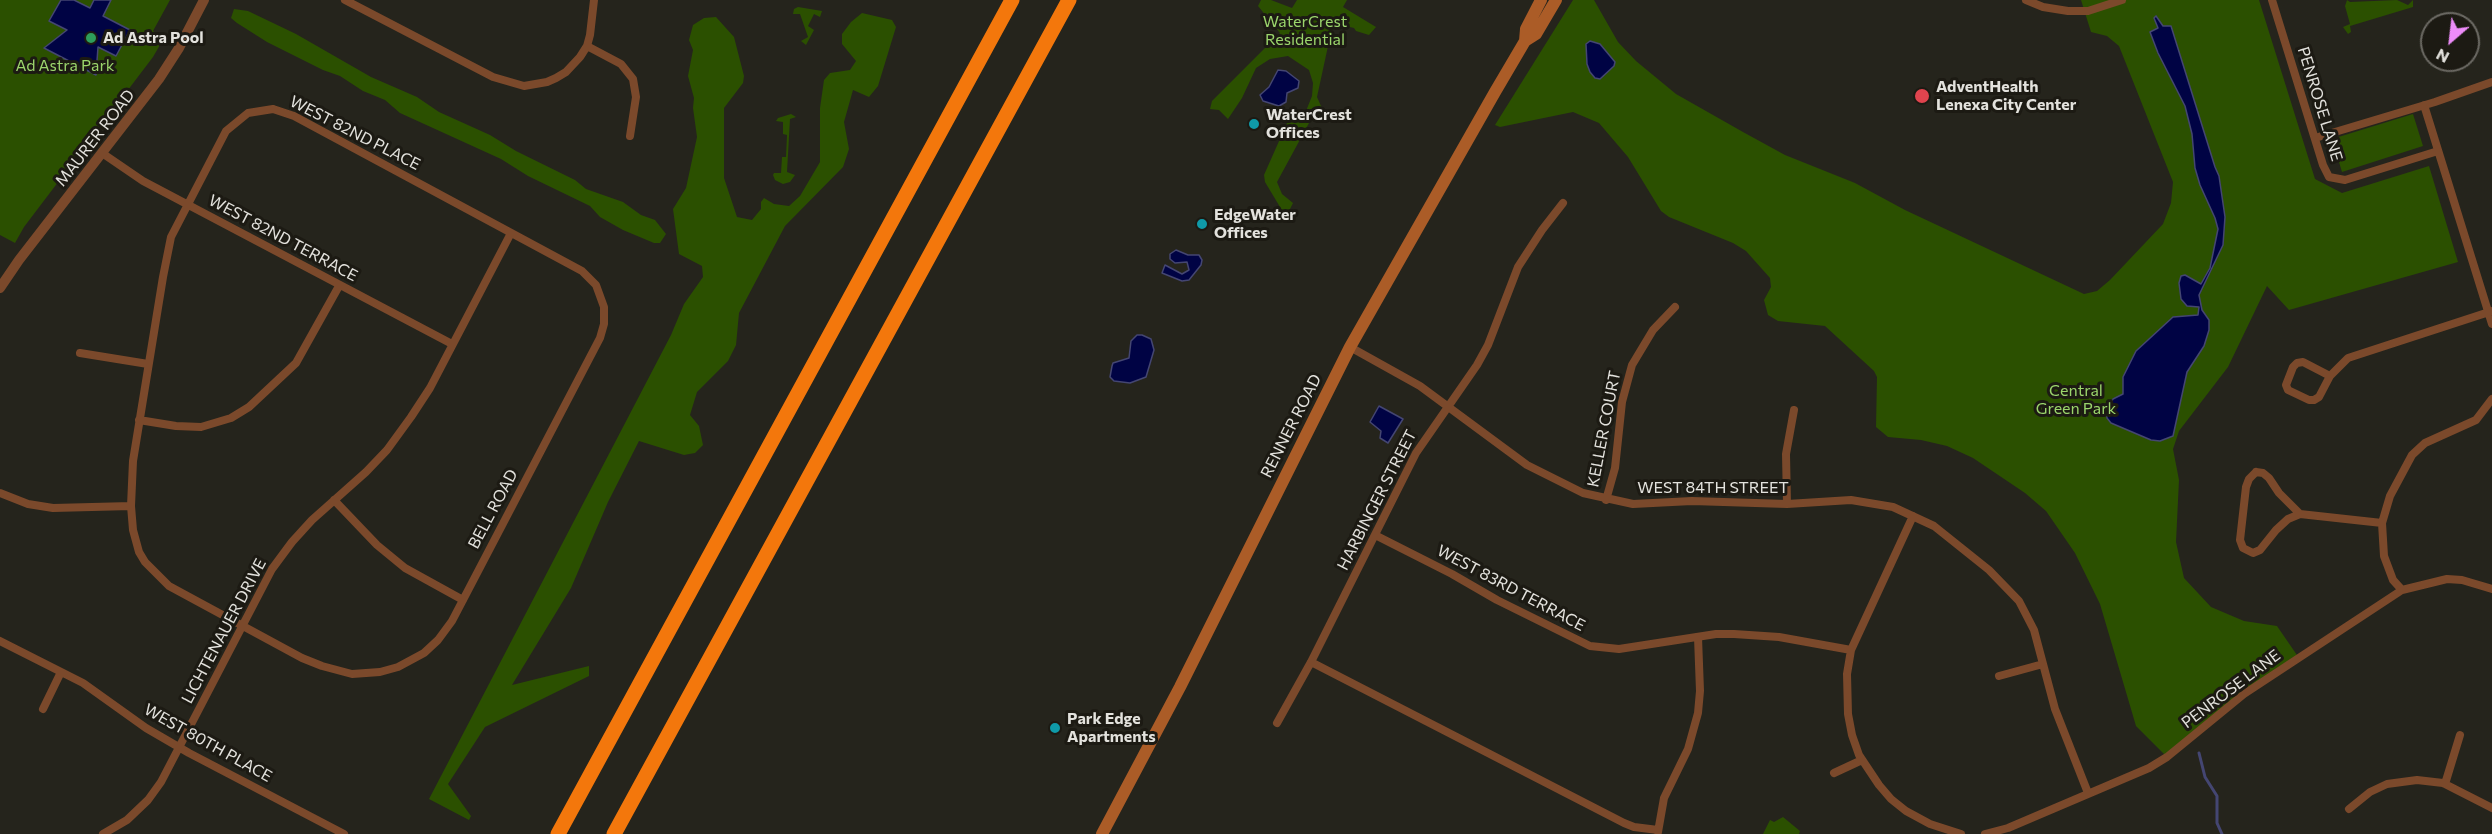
<!DOCTYPE html>
<html>
<head>
<meta charset="utf-8">
<style>
	body { margin:0 }
	#map { position:relative; width:2492px; height:834px; overflow:hidden; background:#25241c; font-family:Commissioner,sans-serif }
	canvas { display:block }
	.north { position:absolute; left:2420px; top:12px; width:60px; height:60px; box-sizing:border-box; background:#1c1a13; border:2px solid #6c6a64; border-radius:50%; rotate:208deg; font-size:16px; font-weight:700; line-height:24px; text-align:center; color:#e3e2dd }
	.north::after { content:''; display:block; margin:auto; width:21px; height:27px; background:#ed8cf9; clip-path:polygon(50% 0,100% 100%,50% 72%,0 100%) }
</style>
</head>
<body>
<div id="map">
<canvas width="2492" height="834"></canvas>
<div class="north">N</div>
</div>
<script>
const context = document.querySelector('canvas').getContext('2d');
context.lineJoin = 'round';
function fillPath(path, color) { context.fillStyle = color; context.fill(path, 'evenodd'); }
const shape = rows => new Path2D(rows.map(r => 'M' + r).join(''));
function stroke(path, color, width, dash) { context.strokeStyle = color; context.lineWidth = width; context.lineCap = dash ? 'butt' : 'round'; context.setLineDash(dash || []); context.stroke(path); }
function drawText(font, color, halo, rows, align = 'center') {
  context.font = font + ' Commissioner,sans-serif'; context.lineWidth = 6; context.setLineDash([]); context.textBaseline = 'middle'; context.strokeStyle = halo; context.fillStyle = color; for (const [text, x, y, turn = 0] of rows) {
    context.save(); context.translate(x, y); context.rotate((+turn || 0) * Math.PI / 180); context.textAlign = isNaN(turn) ? turn : align; if (halo) context.strokeText(text, 0, 0); context.fillText(text, 0, 0); context.restore();
  }
}
const green = shape([
	[0,0,170,0,153,31,164,38,153,57,24,227,15,243,0,235],
	[1261,0,1271,0,1292,8,1297,0,1347,0,1343,7,1376,27,1369,35,1356,31,1354,28,1333,23,1317,97,1321,106,1334,118,1332,122,1315,112,1277,182,1282,194,1293,203,1286,217,1265,182,1264,175,1287,123,1306,111,1312,96,1313,83,1309,70,1288,56,1270,59,1256,68,1242,98,1228,119,1219,110,1210,109,1212,101,1280,33,1258,6],
	[1573,0,1594,0,1618,42,1636,61,1676,94,1743,132,1785,155,1855,183,1905,210,2084,294,2097,291,2110,280,2163,224,2171,203,2173,182,2119,46,2107,36,2091,32,2081,0,2259,0,2315,179,2342,193,2429,166,2458,262,2289,310,2267,286,2228,367,2179,431,2173,449,2179,480,2176,542,2184,578,2211,607,2244,621,2277,626,2299,658,2244,694,2167,757,2136,726,2100,604,2075,553,2046,511,2025,493,1973,458,1947,446,1921,440,1888,437,1876,427,1877,377,1874,371,1825,326,1778,321,1768,315,1764,300,1771,287,1770,278,1746,251,1733,243,1669,217,1661,211,1628,157,1599,123,1573,112,1500,127,1495,125],
	[2347,0,2350,2,2397,0,2408,5,2413,0,2413,7,2350,26,2351,32,2348,34,2343,27,2350,24,2345,6],
	[798,7,822,11,820,17,814,14,808,26,814,30,806,45,801,41,808,37,800,14,793,14,794,9],
	[234,9,248,11,296,34,371,77,417,97,439,112,490,135,516,151,575,180,586,189,623,202,641,215,655,220,666,234,660,243,654,243,623,230,600,217,590,206,528,176,501,159,400,113,385,100,363,91,340,76,323,70,267,42,237,23,231,18],
	[862,13,892,20,896,27,878,86,869,97,853,90,844,122,849,149,843,167,785,226,739,313,736,345,728,361,697,392,690,415,699,426,703,445,695,453,684,455,639,441,608,502,571,588,512,685,589,666,589,676,485,727,448,784,471,816,469,820,429,799,671,335,684,304,703,277,702,266,679,254,673,209,686,188,697,137,693,108,694,98,688,76,693,50,689,40,693,25,704,18,716,17,734,37,744,76,743,83,724,108,724,178,737,217,752,220,761,209,761,202,764,198,774,204,789,206,800,196,820,162,820,108,824,80,830,73,850,70,856,61,842,44,842,34,851,22],
	[791,114,796,117,790,119,787,172,795,175,790,182,783,184,775,180,773,175,774,173,781,173,782,157,786,157,787,135,783,134,783,122,776,121,778,118],
	[2413,114,2423,146,2342,172,2332,139],
	[1783,817,1800,831,1799,834,1763,834,1770,820,1774,822]
]);
const water = shape([
	[61,0,74,0,90,8,94,0,111,0,103,16,130,30,116,56,98,47,96,75,44,48,67,30,49,21,61,0],
	[2156,16,2163,26,2171,26,2215,167,2219,176,2225,217,2223,245,2199,295,2202,310,2209,320,2209,330,2204,346,2187,372,2173,436,2160,441,2151,440,2111,423,2107,418,2107,411,2113,399,2123,394,2123,377,2136,351,2173,317,2198,315,2199,307,2187,306,2181,299,2179,283,2181,276,2185,275,2201,284,2210,268,2218,229,2215,218,2200,185,2195,168,2192,134,2185,106,2158,53,2150,32,2158,28,2154,18,2156,16],
	[1590,41,1600,44,1615,62,1614,66,1600,79,1595,78,1590,72,1587,64,1586,44,1590,41],
	[1278,70,1286,71,1299,81,1298,88,1287,93,1286,102,1279,106,1263,101,1260,95,1269,87,1278,70],
	[1176,250,1188,255,1199,255,1202,260,1201,265,1189,280,1182,281,1162,273,1165,265,1182,274,1189,270,1187,262,1175,263,1170,259,1170,254,1176,250],
	[1137,335,1142,335,1151,339,1154,350,1146,377,1130,383,1114,381,1110,377,1112,366,1113,363,1129,358,1131,341,1137,335],
	[1379,406,1403,419,1388,443,1380,438,1381,431,1370,422,1379,406]
]);
const stream = shape([
	[2199,753,2205,777,2217,796,2217,823,2222,834]
]);
const minor = shape([
	[345,0,493,77,524,86,547,82,556,78,566,72,580,57,587,46,590,35,594,0],
	[2026,0,2043,7,2068,11,2088,11,2122,0],
	[2272,0,2323,165,2329,177,2345,180,2438,151],
	[587,46,621,64,633,79,636,97,630,136],
	[2424,105,2492,324],
	[273,109,294,116,582,271,596,285,604,307,604,324,600,338,452,621,438,640,424,653,398,667,380,672,352,674,322,666,302,658,169,586,145,562,139,552,133,530,131,506,133,461,163,277,171,237,226,131,248,113,273,109],
	[2315,138,2435,102,2492,82],
	[102,153,143,181,452,344],
	[1350,347,1420,386,1527,465,1583,493,1633,504,1692,501,1787,504,1851,500,1893,507,1934,526,1989,570,2019,601,2034,630,2055,709,2088,793],
	[80,353,148,364],
	[2330,376,2303,362,2297,363,2293,367,2286,385,2288,390,2309,400,2314,400,2319,397,2330,376,2348,358,2492,311],
	[139,420,176,426,201,427,231,418,249,407,296,363,339,286],
	[2256,472,2263,473,2269,478,2279,493,2300,514,2288,519,2276,530,2260,550,2253,553,2243,548,2240,540,2246,487,2249,479,2256,472],
	[0,493,28,504,53,508,131,506],
	[334,500,377,545,405,568,463,600],
	[1606,500,1615,468,1622,402,1632,365,1653,330,1675,307],
	[1787,504,1786,454,1794,410],
	[2300,514,2382,523],
	[1913,516,1851,650,1847,674,1848,714,1852,735,1859,755,1879,785,1891,799,1906,811,1930,824,1961,834],
	[1375,535,1452,574,1497,600,1590,646,1619,649,1716,634,1734,634,1779,637,1851,650],
	[2402,590,2393,580,2384,556,2382,523,2390,496,2412,455,2425,443,2476,420,2492,399],
	[0,641,83,683,146,728,189,753,344,834],
	[1311,662,1624,823,1634,827,1658,830],
	[1999,676,2043,664],
	[43,709,61,672],
	[1277,723,1311,662,1416,453,1477,365,1488,345,1518,267,1542,230,1563,203],
	[1834,773,1862,760],
	[2445,784,2460,735],
	[2349,809,2370,792,2387,784,2417,780,2443,783,2492,808],
	[1658,832,1664,798,1688,749,1698,713,1700,691,1698,637],
	[103,834,127,820,148,800,161,782,272,569,292,542,312,520,366,472,387,450,411,417,430,388,511,233],
	[1985,834,2008,828,2149,768,2167,757,2244,694,2402,590,2447,579,2462,580,2492,589]
]);
const tertiary = shape([
	[0,288,19,260,159,79,179,48,204,0]
]);
const secondary = shape([
	[1525,41,1526,29,1541,0],
	[1102,834,1180,687,1350,347,1495,92,1525,41,1536,34,1556,0]
]);
const motorway = shape([
	[558,834,1012,0],
	[614,834,1069,0]
]);
const markers = [
	[91,38,6,"#2e9e5b"],
	[1922,96,8,"#e0444e"],
	[1254,124,6,"#0f9aa8"],
	[1202,224,6,"#0f9aa8"],
	[1055,728,6,"#0f9aa8"]
];
const parkNames = [
	["WaterCrest",1305,22],
	["Residential",1305,40],
	["Ad Astra Park",65,66],
	["Central",2076,391],
	["Green Park",2076,409]
];
const poiNames = [
	["Ad Astra Pool",103,38],
	["AdventHealth",1936,87],
	["Lenexa City Center",1936,105],
	["WaterCrest",1266,115],
	["Offices",1266,133],
	["EdgeWater",1214,215],
	["Offices",1214,233],
	["Park Edge",1067,719],
	["Apartments",1067,737]
];
const streetNames = [
	["PENROSE LANE",2320,104,73],
	["WEST 82ND PLACE",355,133,27],
	["MAURER ROAD",95,138,-52],
	["WEST 82ND TERRACE",283,238,28],
	["RENNER ROAD",1291,426,-63],
	["KELLER COURT",1604,429,-79],
	["WEST 84TH STREET",1713,488],
	["HARBINGER STREET",1377,500,-63],
	["BELL ROAD",493,509,-62],
	["WEST 83RD TERRACE",1511,588,28],
	["LICHTENAUER DRIVE",224,631,-62],
	["PENROSE LANE",2231,689,-37],
	["WEST 80TH PLACE",208,743,29]
];
fillPath(green, '#2b5000');
fillPath(water, '#000344');
stroke(water, '#444672', 1.5);
stroke(stream, '#444672', 3);
stroke(minor, '#7b492b', 8);
stroke(tertiary, '#7b492b', 10);
stroke(secondary, '#ab5c27', 12);
stroke(motorway, '#f3770c', 15);
for (const [x, y, r, color] of markers) { const dot = new Path2D(); dot.arc(x, y, r, 0, 2 * Math.PI); context.fillStyle = color; context.fill(dot); stroke(dot, '#1c1a13', 2); }
drawText('16px', '#9bd56c', '#1c1a13', parkNames);
drawText('bold 16px', '#e3e2dd', '#1c1a13', poiNames, 'left');
drawText('16px', '#e3e2dd', '#1c1a13', streetNames);
</script>
</body>
</html>
